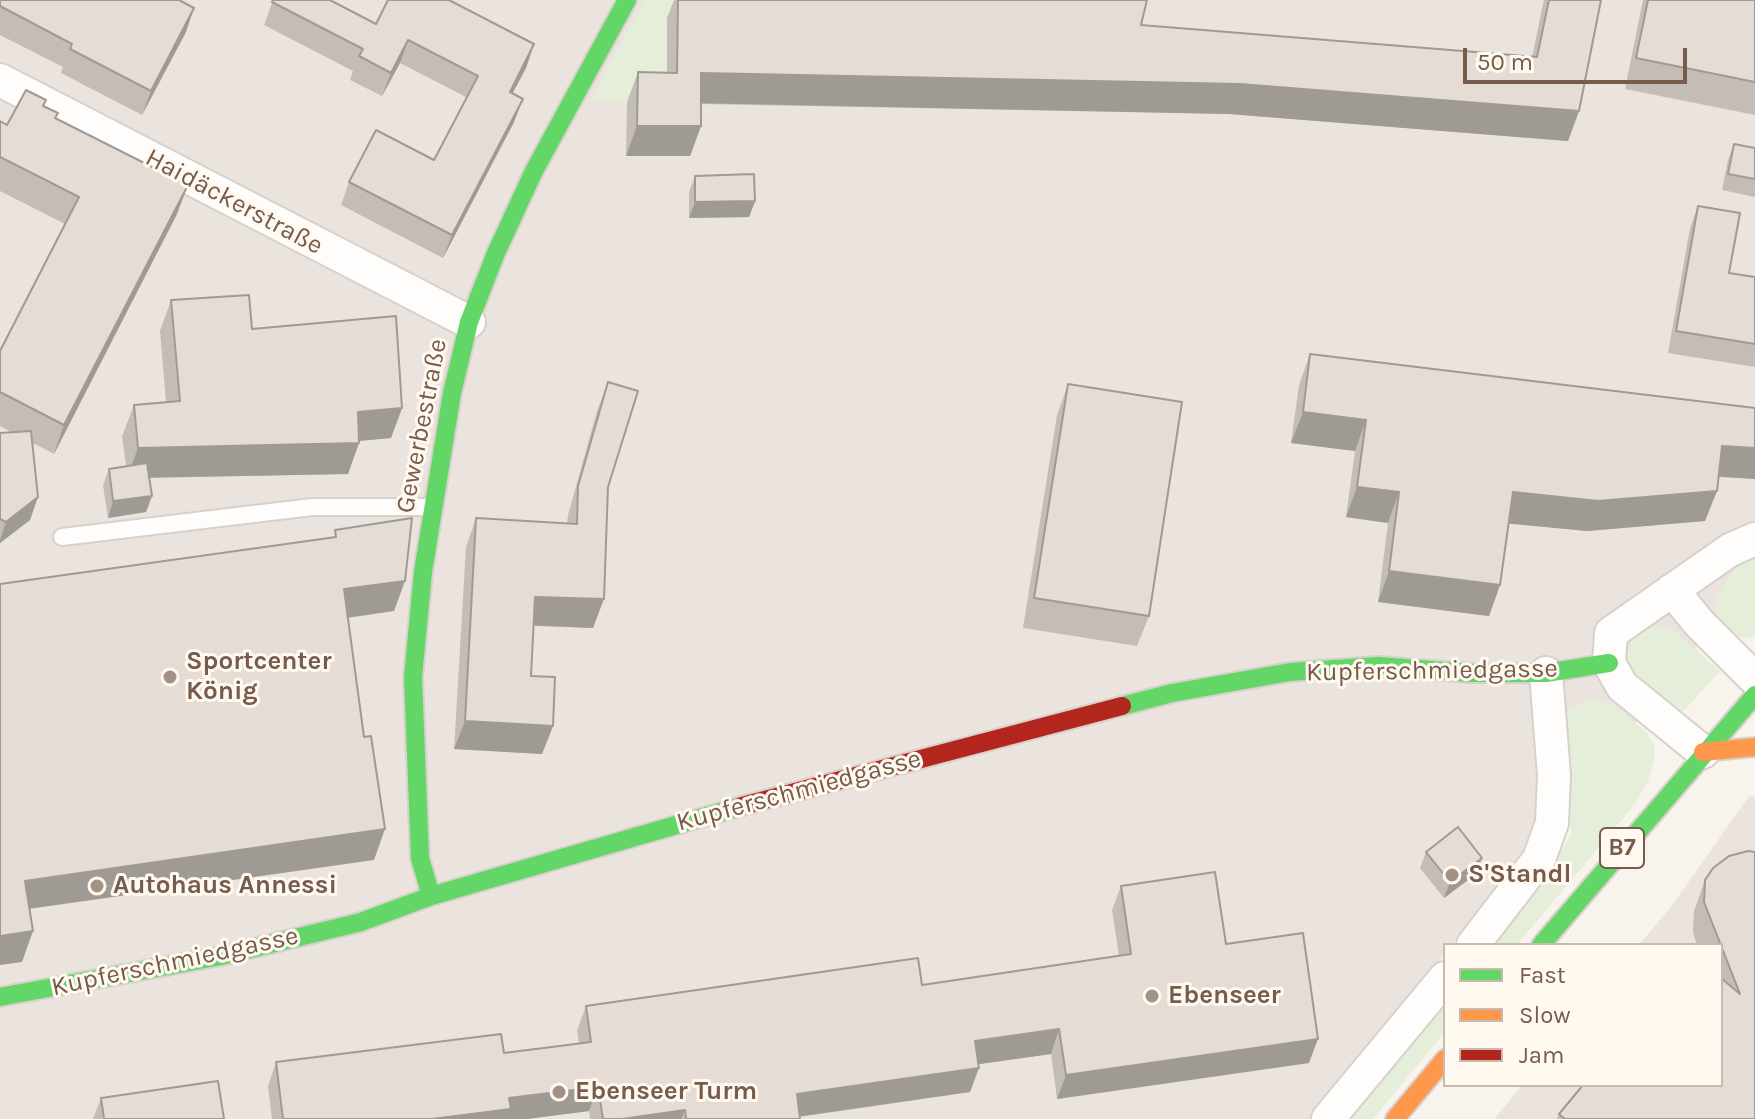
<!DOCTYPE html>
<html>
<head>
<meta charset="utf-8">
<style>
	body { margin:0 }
	#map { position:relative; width:1755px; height:1119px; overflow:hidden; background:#f8f4ed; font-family:Karla,sans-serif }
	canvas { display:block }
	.legend { position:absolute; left:1443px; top:943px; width:280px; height:144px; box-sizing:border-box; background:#fff9f0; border:2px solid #c9baaf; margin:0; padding:10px 14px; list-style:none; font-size:24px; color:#775c4d }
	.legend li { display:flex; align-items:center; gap:16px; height:40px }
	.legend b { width:40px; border:2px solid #c9baaf }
	.scale { position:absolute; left:1463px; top:48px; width:224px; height:36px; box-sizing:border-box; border:4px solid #775c4d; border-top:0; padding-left:10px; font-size:24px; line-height:28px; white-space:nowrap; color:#775c4d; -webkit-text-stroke:6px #fff9f0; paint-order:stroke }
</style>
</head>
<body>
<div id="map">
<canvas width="1755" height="1119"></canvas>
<ul class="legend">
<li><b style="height:10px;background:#63d668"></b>Fast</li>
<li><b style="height:10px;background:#ff974d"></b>Slow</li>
<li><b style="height:10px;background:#b3261e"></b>Jam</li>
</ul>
<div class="scale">50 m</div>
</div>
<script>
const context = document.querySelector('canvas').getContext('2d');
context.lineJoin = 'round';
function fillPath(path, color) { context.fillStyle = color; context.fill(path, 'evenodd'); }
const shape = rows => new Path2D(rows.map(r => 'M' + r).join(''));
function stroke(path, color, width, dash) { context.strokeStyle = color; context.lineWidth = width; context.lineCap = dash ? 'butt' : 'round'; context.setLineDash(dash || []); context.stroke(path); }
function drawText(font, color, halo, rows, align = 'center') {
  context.font = font + ' Karla,sans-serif'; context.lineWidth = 6; context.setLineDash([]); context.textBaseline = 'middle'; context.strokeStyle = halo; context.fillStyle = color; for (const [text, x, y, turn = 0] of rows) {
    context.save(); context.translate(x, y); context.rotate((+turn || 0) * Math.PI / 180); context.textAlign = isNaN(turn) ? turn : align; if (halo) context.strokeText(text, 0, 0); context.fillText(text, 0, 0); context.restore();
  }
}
const industrial = shape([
	[0,0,1755,0,1755,576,1498,891,1452,945,1445,945,1445,954,1310,1119,0,1119],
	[1749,796,1755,797,1755,1119,1494,1119,1522,1085,1721,1085,1721,945,1639,945,1673,904]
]);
const green = shape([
	[644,0,690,0,666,103,590,102],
	[1755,557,1755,636,1746,638,1730,634,1721,625,1716,610,1717,594,1737,566],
	[1654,626,1670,627,1720,671,1679,716,1628,671,1627,654,1632,640,1641,631],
	[1588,700,1600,700,1615,706,1647,733,1654,745,1654,760,1648,781,1635,804,1517,945,1494,945,1545,879,1571,834,1564,723,1568,711],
	[1445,1004,1445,1032,1373,1119,1350,1119]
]);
const lane = shape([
	[62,537,312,507,431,507]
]);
const street = shape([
	[0,80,469,322],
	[1672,590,1699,623,1755,679],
	[1703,752,1622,686,1609,663,1611,633,1730,550,1755,539],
	[1473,945,1539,859,1552,823,1554,775,1546,673],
	[1328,1119,1445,978]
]);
const fast = shape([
	[1122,706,1172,693,1290,672,1379,666,1471,673,1546,673,1609,663],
	[431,896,420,858,413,677,423,572,452,393,469,322,496,253,534,171,627,0],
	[1541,945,1755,695],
	[0,997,221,956,361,922,431,896,742,806]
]);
const slow = shape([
	[1703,752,1755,747],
	[1395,1119,1445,1059]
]);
const jam = shape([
	[742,806,1122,706]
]);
const wall = shape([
	[0,0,186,32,142,115,61,73,63,67,0,35],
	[273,0,376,24,534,44,526,68,512,94,514,122,443,258,341,205,349,182,434,160,466,97,400,63,382,96,350,80,353,71,264,25],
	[674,0,1147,0,1141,25,1532,57,1544,0,1601,0,1579,111,1568,141,1229,114,701,104,701,126,690,156,626,156,627,102,638,72,667,73,667,18],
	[1643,0,1755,0,1755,115,1625,89],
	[44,106,56,118,177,214,54,454,33,443,30,520,0,543,0,433,11,432,0,426,0,351,65,224,0,191,0,121,7,125],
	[1734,144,1755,148,1755,197,1722,190,1728,160],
	[695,176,755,201,749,217,689,218,689,192],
	[1698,206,1729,273,1755,277,1755,367,1668,353,1690,228],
	[171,300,252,329,402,408,391,438,359,441,348,474,149,478,152,496,146,512,108,518,103,485,109,469,126,466,122,436,134,405,166,402,160,331],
	[1310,354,1755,408,1755,479,1718,477,1705,521,1587,531,1509,523,1500,585,1489,616,1378,602,1388,523,1346,517,1355,451,1291,443,1299,385],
	[608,382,608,487,593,628,533,626,531,676,553,726,542,754,454,749,466,547,476,518,567,523,568,515,597,411],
	[1068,384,1149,616,1137,646,1023,628,1057,415],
	[1426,852,1476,874,1444,898,1420,868],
	[1729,856,1755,1119,1557,1119,1559,1114,1721,1085,1721,945,1697,945,1693,932,1694,911,1705,880],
	[1121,886,1226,944,1309,1063,1057,1099,1051,1054,979,1064,970,1092,800,1117,800,1119,590,1119,589,1111,527,1119,272,1119,268,1086,276,1062,504,1053,579,1043,577,1030,586,1006,922,985,1119,956,1112,910],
	[101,1098,224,1119,93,1119]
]);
const shadedWall = shape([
	[194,8,186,32,142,115,151,91],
	[408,40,400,63,382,96,391,73],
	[534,44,526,68,501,115,510,92],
	[701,73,1240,84,1579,111,1568,141,1229,114,690,103],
	[523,99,514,122,443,258,452,235],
	[637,126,701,126,690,156,626,156],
	[188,185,177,214,54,454,64,425],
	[755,201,749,217,689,218,695,202],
	[402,408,391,438,347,442,358,412],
	[1303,412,1366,420,1355,451,1291,443],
	[359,443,348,474,127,478,138,448],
	[1722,446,1755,448,1755,479,1711,476],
	[1357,487,1399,492,1388,523,1346,517],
	[1717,491,1705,521,1587,531,1502,523,1513,492],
	[152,496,146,512,108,518,113,501],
	[38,497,30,520,0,543,0,540,6,522],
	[1389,571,1500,585,1489,616,1378,602],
	[405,581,394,611,333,620,344,589],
	[535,597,604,599,593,628,525,625],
	[465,721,553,726,542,754,454,749],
	[385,829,374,860,14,911,25,881],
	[1482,858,1476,874,1444,898,1450,882],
	[33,931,22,962,0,965,0,936],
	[1059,1029,1051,1054,966,1066,975,1041],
	[1318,1039,1309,1063,1057,1099,1066,1075],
	[979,1068,970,1092,788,1118,797,1094],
	[598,1087,589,1111,527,1119,433,1119,509,1098],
	[685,1110,681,1119,622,1119]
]);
const building = shape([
	[0,0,179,0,194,8,151,91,70,49,72,44,0,6,0,0],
	[273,0,330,0,376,24,388,0,449,0,534,44,510,92,523,99,452,235,349,182,376,130,434,160,478,76,408,40,391,73,359,56,363,49,272,2,273,0],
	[678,0,1147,0,1141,25,1537,57,1549,0,1601,0,1579,111,1240,84,701,73,701,126,637,126,638,72,677,73,678,0],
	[1648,0,1755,0,1755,82,1636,58,1648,0],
	[26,90,46,100,43,106,58,113,55,118,188,185,64,425,0,392,0,351,79,197,0,157,0,121,7,125,26,90],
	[1734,144,1755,148,1755,179,1728,174,1734,144],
	[754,174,755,201,695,202,695,176,754,174],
	[1698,206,1740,213,1729,273,1755,277,1755,344,1676,331,1698,206],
	[249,295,252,329,396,316,402,408,358,412,359,443,138,448,134,405,180,401,171,300,249,295],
	[1310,354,1755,408,1755,448,1722,446,1717,491,1598,501,1513,492,1500,585,1389,571,1399,492,1357,487,1366,420,1303,412,1310,354],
	[608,382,638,391,608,487,604,599,535,597,531,676,555,677,553,726,465,721,476,518,577,524,578,486,608,382],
	[1068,384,1182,402,1149,616,1034,598,1068,384],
	[31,431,38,497,6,522,0,519,0,433,31,431],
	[147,463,152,496,113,501,109,469,147,463],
	[412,518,405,581,344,589,364,737,371,736,385,829,25,881,33,931,0,936,0,584,336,537,335,530,412,518],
	[1458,827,1482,858,1450,882,1426,852,1458,827],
	[1748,851,1755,852,1755,1119,1565,1119,1559,1114,1583,1085,1721,1085,1721,978,1740,994,1704,902,1705,880,1713,868,1729,856,1748,851],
	[1215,872,1226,944,1303,933,1318,1039,1066,1075,1059,1029,975,1041,979,1068,797,1094,800,1119,686,1119,685,1110,622,1119,603,1119,598,1087,509,1098,511,1109,432,1119,283,1119,276,1062,501,1034,504,1053,591,1042,586,1006,918,958,922,985,1131,954,1121,886,1215,872],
	[218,1081,224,1119,104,1119,101,1098,218,1081]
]);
const markers = [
	[170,677,8,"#a49185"],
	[1452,875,8,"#a49185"],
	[97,886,8,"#a49185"],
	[1152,996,8,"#a49185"],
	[559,1092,8,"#a49185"]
];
const shields = [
	[1622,848,44]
];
const shieldNames = [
	["B7",1622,848]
];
const streetNames = [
	["Haidäckerstraße",234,202,28],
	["Gewerbestraße",422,426,-79],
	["Kupferschmiedgasse",1432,671,-1],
	["Kupferschmiedgasse",799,791,-15],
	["Kupferschmiedgasse",175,962,-12]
];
const poiNames = [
	["Sportcenter",186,662],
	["König",186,692],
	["S'Standl",1468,875],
	["Autohaus Annessi",113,886],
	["Ebenseer",1168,996],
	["Ebenseer Turm",575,1092]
];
fillPath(industrial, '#ebe4de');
fillPath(green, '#e5eed8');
stroke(lane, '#d7d1cb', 20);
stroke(street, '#d7d1cb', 36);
stroke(fast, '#d8d1ca', 22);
stroke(slow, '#d8d1ca', 22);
stroke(jam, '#d8d1ca', 22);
stroke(lane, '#fefdfc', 16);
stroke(street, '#fefdfc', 32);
stroke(fast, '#63d668', 18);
stroke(slow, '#ff974d', 18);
stroke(jam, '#b3261e', 18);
fillPath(wall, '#c4bdb7');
fillPath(shadedWall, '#a09a95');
fillPath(building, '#e4dcd5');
stroke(building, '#a09a95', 2);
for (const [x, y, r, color] of markers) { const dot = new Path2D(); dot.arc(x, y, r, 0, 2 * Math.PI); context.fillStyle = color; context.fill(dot); stroke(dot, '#fff9f0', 3); }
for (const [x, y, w] of shields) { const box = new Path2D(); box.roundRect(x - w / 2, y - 20, w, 40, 6); context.fillStyle = '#fff9f0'; context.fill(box); stroke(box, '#775c4d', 2); }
drawText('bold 24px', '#775c4d', null, shieldNames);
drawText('26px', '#775c4d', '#fff9f0', streetNames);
drawText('bold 26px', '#775c4d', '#fff9f0', poiNames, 'left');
</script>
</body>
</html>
